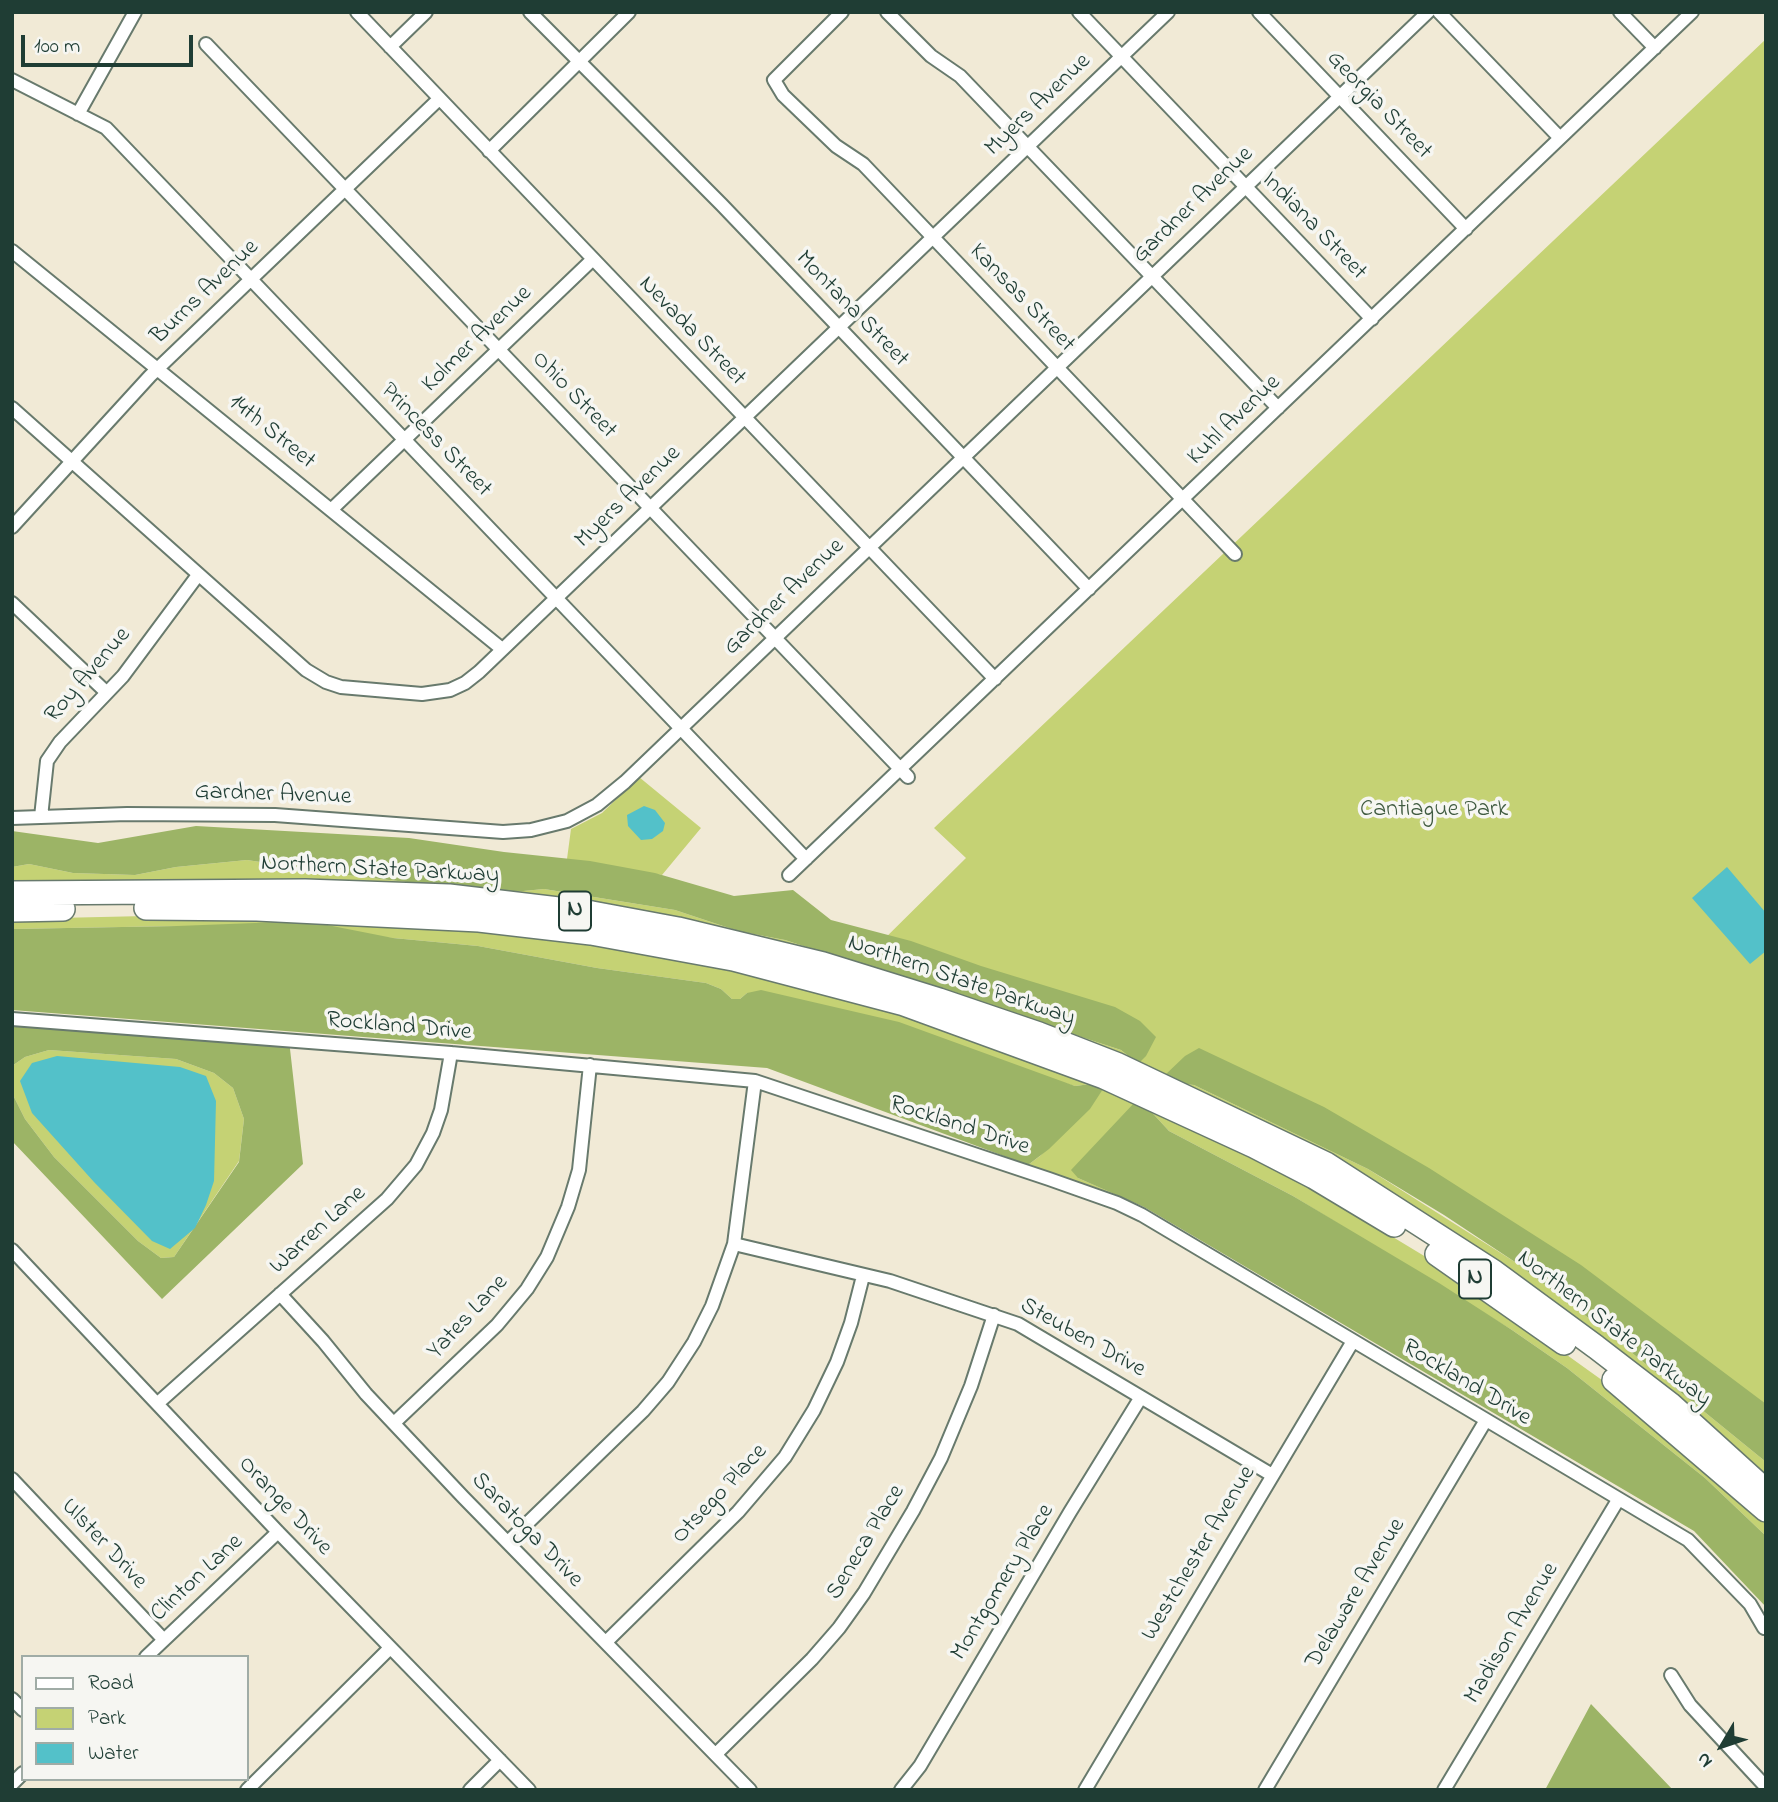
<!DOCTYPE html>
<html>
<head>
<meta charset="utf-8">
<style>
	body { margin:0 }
	#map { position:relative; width:1778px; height:1802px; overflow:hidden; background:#f1ead6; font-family:"Indie Flower",sans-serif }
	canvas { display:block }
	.frame { position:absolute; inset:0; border:14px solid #1f3d34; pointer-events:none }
	.legend { position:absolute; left:21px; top:1655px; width:228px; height:126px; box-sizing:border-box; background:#f6f6f2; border:2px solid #a0aca6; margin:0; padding:9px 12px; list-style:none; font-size:21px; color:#1f3d34 }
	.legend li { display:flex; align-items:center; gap:14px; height:35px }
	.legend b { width:35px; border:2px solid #a0aca6 }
	.north { position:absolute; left:1687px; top:1711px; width:70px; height:70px; -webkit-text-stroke:5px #f6f6f2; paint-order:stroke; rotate:231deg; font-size:19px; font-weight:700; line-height:28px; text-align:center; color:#1f3d34 }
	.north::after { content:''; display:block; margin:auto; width:24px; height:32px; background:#1f3d34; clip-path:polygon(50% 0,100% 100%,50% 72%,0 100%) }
	.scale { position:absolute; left:21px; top:35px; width:172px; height:32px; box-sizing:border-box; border:4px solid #1f3d34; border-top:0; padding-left:9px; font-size:21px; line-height:24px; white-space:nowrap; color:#1f3d34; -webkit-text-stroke:5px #f6f6f2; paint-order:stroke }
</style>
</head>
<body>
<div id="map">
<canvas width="1778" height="1802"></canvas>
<div class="frame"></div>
<ul class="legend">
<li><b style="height:9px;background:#fff"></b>Road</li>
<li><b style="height:19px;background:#c5d274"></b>Park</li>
<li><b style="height:19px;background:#53c1c9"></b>Water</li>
</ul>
<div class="north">N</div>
<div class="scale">100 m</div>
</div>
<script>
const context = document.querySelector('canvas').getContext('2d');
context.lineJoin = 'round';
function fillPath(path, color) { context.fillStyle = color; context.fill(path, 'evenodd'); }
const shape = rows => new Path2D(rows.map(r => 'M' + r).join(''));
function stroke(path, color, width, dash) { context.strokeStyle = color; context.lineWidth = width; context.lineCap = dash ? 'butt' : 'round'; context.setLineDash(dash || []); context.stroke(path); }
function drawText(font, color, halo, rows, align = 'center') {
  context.font = font + ' "Indie Flower",sans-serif'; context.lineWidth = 7; context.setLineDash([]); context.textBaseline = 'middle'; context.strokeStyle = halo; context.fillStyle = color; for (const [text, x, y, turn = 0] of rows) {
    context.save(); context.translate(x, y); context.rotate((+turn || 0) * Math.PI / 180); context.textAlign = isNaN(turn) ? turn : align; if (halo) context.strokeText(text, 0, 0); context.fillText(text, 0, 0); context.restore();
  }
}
const green = shape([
	[1766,39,1766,1443,1576,1281,1189,1064,1078,1178,1122,1197,1028,1165,1040,1156,1103,1089,687,926,12,885,12,867,29,864,73,873,135,875,176,867,247,860,354,876,503,893,544,889,675,910,738,931,785,940,1121,1050,1133,1060,1147,1046,866,957,966,858,934,828],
	[639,777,701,828,662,875,567,859,571,829,602,813],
	[235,914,516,930,693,959,922,1019,1013,1051,1024,1061,1091,1084,1075,1086,747,993,740,999,732,999,721,989,706,983,597,968,478,946,393,938,177,926,12,929,12,919],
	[49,1050,176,1059,214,1073,233,1088,244,1119,239,1161,174,1257,161,1258,138,1241,54,1157,25,1119,12,1093,12,1066,25,1057],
	[1183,1084,1194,1085,1368,1169,1515,1262,1599,1326,1766,1462,1766,1480,1701,1420,1595,1331,1437,1223],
	[1146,1106,1292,1176,1454,1274,1606,1383,1704,1465,1766,1523,1766,1536,1705,1478,1567,1368,1512,1330,1293,1196,1169,1131]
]);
const forest = shape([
	[196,826,409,838,504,852,590,861,655,873,734,896,793,890,831,920,911,941,981,966,1115,1007,1140,1021,1156,1037,1146,1056,1138,1064,1121,1050,785,940,738,931,675,910,544,889,503,893,354,876,247,860,176,867,135,875,73,873,29,864,12,867,12,831,98,843],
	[307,921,393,938,478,946,597,968,706,983,721,989,732,999,740,999,747,993,761,990,899,1022,1075,1086,1091,1084,1103,1089,1090,1109,1049,1149,1028,1165,767,1068,12,1010,12,929,177,926],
	[12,1019,289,1040,303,1164,162,1299,12,1141,12,1093,25,1119,54,1157,138,1241,161,1258,174,1257,239,1162,244,1119,233,1088,214,1073,176,1059,49,1050,25,1057,12,1066],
	[1199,1048,1324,1107,1429,1168,1581,1265,1766,1404,1766,1462,1599,1326,1515,1262,1444,1215,1368,1169,1194,1085,1183,1084,1164,1076,1185,1056],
	[1135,1102,1146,1106,1169,1131,1293,1196,1439,1283,1512,1330,1567,1368,1705,1478,1766,1536,1766,1607,1694,1531,1144,1207,1078,1178,1071,1170],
	[1591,1704,1673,1790,1545,1790]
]);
const water = shape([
	[644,806,655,810,665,823,663,831,652,839,641,840,628,826,627,815],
	[1727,867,1766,913,1766,951,1750,964,1692,898],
	[57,1056,180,1067,206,1076,216,1101,214,1181,206,1205,195,1228,170,1249,152,1241,94,1182,32,1113,20,1081,32,1063]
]);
const minor = shape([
	[357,12,995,679],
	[530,12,722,205,1089,589],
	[842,12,774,80,783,95,836,146,863,164,1235,554],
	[887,12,931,56,960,76,1278,408],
	[1079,12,1372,319],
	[1259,12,1466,229],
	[1439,12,1560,138],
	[1620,12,1655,48],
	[206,44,908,777],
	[390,47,426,12],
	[12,80,106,128,806,859],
	[78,114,135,12],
	[489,151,629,12],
	[12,251,502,649],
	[12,408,306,670,326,682,341,687,422,694,450,690,465,683,479,672,1168,12],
	[331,510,593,259],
	[12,527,150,376,439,99],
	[12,603,106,692],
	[41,817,47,761,60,742,123,676,198,575],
	[12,818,127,814,275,815,503,832,531,830,567,821,597,805,625,782,1428,12],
	[789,875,1692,12],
	[12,1019,451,1053,755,1081,1049,1179,1117,1203,1142,1215,1688,1540,1750,1604,1764,1628],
	[734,1244,890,1281,1018,1324,1272,1475],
	[12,1250,278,1532,529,1790],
	[280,1294,323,1341,366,1394,463,1497,750,1790],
	[158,1403,387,1199,416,1165,433,1133,441,1110,451,1053],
	[394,1423,497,1325,527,1289,547,1257,568,1207,579,1170,590,1065],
	[12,1479,164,1640],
	[508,1542,643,1411,668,1382,694,1342,712,1306,734,1244,755,1081],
	[606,1642,738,1512,785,1457,814,1410,837,1362,851,1323,863,1276],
	[146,1657,278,1532],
	[1671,1675,1690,1705,1766,1787],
	[12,1699,23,1710],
	[716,1754,812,1659,839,1628,864,1593,913,1511,941,1458,971,1386,994,1315],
	[12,1784,23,1773],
	[247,1790,390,1648],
	[470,1790,500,1760],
	[901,1790,920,1766,1070,1512,1141,1397],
	[1085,1790,1353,1341],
	[1265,1790,1486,1420],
	[1444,1790,1618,1500]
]);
const motorway = shape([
	[12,893,305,891,449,896,592,913,678,929,823,964,939,1000,1039,1034,1116,1064,1326,1164,1494,1272,1596,1347,1670,1404,1766,1491],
	[146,908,257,909,479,920,591,933,733,959,904,1004,1104,1077,1254,1146,1314,1177,1394,1225],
	[12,910,63,909],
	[1437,1254,1564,1343],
	[1614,1380,1766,1510]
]);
const shields = [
	[575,911,32],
	[1475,1279,32]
];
const shieldNames = [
	["N",575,911],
	["N",1475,1279]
];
const streetNames = [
	["Myers Avenue",1039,106,-44],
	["Georgia Street",1378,106,46],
	["Gardner Avenue",1194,206,-44],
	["Indiana Street",1313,227,46],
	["Burns Avenue",206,293,-44],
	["Kansas Street",1021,299,46],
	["Montana Street",851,310,46],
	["Nevada Street",691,332,46],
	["Kolmer Avenue",478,340,-44],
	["Ohio Street",573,396,46],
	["Kuhl Avenue",1235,421,-44],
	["14th Street",271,433,39],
	["Princess Street",435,441,46],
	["Myers Avenue",629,498,-44],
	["Gardner Avenue",785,598,-44],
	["Roy Avenue",89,676,-49],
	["Gardner Avenue",273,796,2],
	["Northern State Parkway",380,871,3],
	["Northern State Parkway",961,982,19],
	["Rockland Drive",399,1028,5],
	["Rockland Drive",959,1127,18],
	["Warren Lane",319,1231,-42],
	["Yates Lane",469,1318,-47],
	["Northern State Parkway",1613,1330,38],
	["Steuben Drive",1082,1339,29],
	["Rockland Drive",1466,1384,31],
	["Otsego Place",721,1495,-47],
	["Orange Drive",284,1507,47],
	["Saratoga Drive",526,1531,46],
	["Seneca Place",867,1543,-59],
	["Ulster Drive",103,1545,47],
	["Westchester Avenue",1200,1554,-59],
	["Clinton Lane",198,1579,-43],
	["Montgomery Place",1004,1583,-59],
	["Delaware Avenue",1357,1594,-59],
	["Madison Avenue",1513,1634,-59]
];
const parkNames = [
	["Cantiague Park",1434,811]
];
fillPath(green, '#c5d274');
fillPath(forest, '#9cb466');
fillPath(water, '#53c1c9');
stroke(minor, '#687a6d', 16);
stroke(motorway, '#687a6d', 26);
stroke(minor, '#fff', 12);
stroke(motorway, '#fff', 23);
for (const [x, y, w] of shields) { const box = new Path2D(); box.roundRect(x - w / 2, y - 19.5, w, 39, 5); context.fillStyle = '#f6f6f2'; context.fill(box); stroke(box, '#1f3d34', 2); }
drawText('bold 23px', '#1f3d34', null, shieldNames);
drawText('24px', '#1f3d34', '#f6f6f2', streetNames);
drawText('24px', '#405b41', '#f6f6f2', parkNames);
</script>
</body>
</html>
